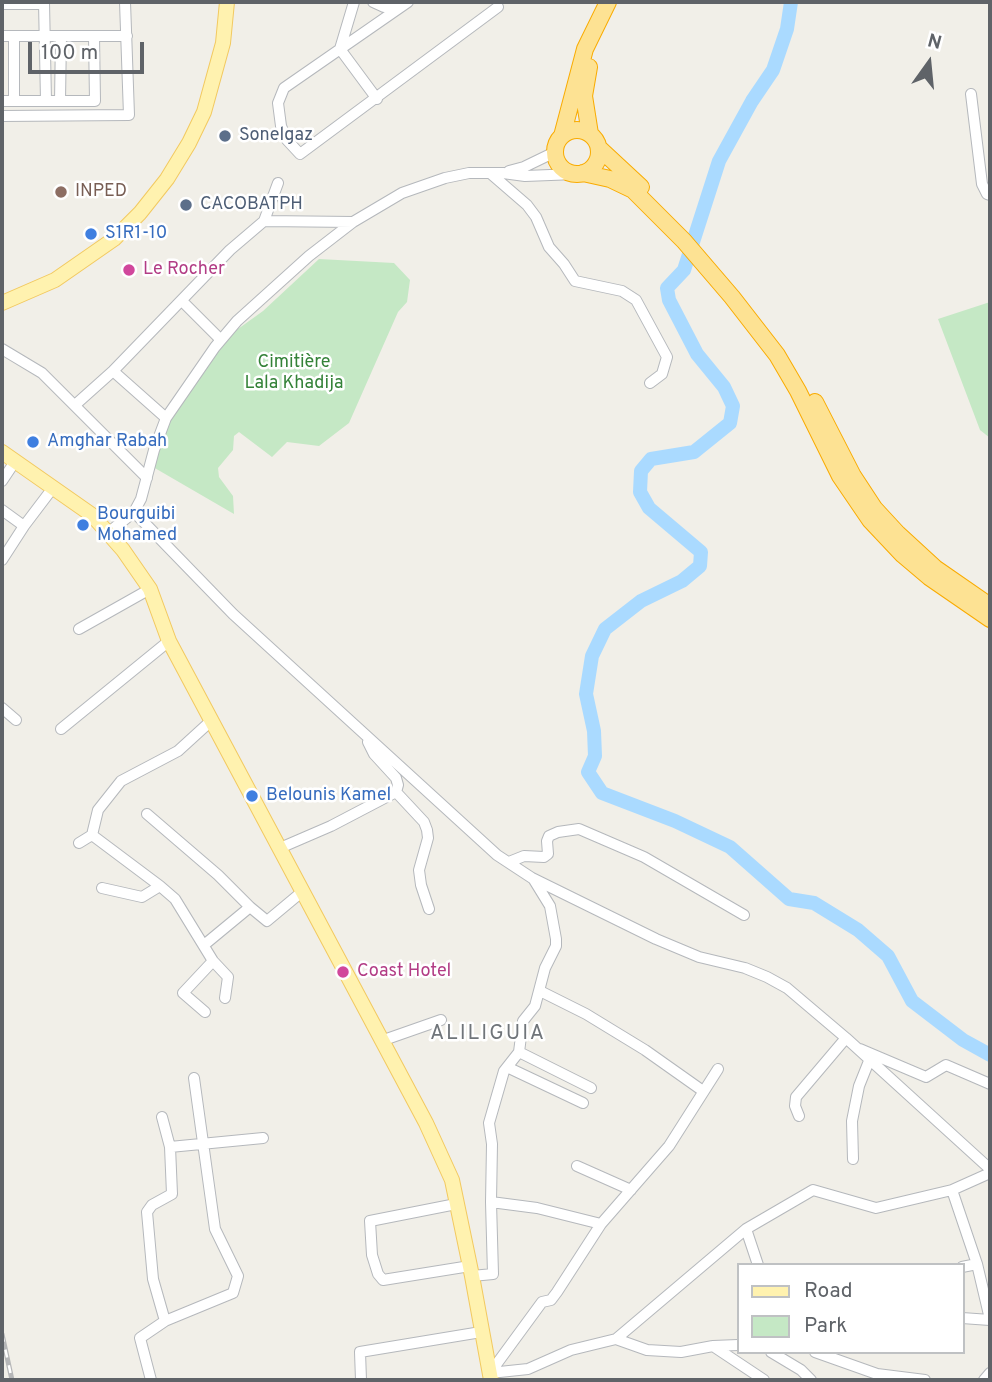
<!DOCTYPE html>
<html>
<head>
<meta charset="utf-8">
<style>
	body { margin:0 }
	#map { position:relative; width:992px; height:1382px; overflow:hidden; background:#f1efe8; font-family:Overpass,sans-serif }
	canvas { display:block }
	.frame { position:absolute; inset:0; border:4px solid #5f6368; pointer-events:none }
	.legend { position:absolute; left:737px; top:1263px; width:228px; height:91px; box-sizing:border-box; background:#fff; border:2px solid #bfc1c3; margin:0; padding:9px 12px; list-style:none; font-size:21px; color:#5f6368 }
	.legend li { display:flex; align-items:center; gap:14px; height:35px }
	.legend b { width:35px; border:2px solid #bfc1c3 }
	.north { position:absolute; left:894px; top:28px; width:70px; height:70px; -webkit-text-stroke:5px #fff; paint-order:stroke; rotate:15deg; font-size:19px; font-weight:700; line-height:28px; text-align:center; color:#5f6368 }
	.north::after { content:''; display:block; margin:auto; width:24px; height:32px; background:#5f6368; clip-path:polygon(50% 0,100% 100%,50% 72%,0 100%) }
	.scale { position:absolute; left:28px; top:42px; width:116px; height:32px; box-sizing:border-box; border:4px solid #5f6368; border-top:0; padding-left:9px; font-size:21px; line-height:24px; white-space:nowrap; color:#5f6368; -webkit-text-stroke:5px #fff; paint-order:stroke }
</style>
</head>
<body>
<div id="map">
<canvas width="992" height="1382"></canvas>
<div class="frame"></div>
<ul class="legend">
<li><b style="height:9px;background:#fff2af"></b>Road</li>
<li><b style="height:19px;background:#c5e8c5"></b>Park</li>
</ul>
<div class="north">N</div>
<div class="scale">100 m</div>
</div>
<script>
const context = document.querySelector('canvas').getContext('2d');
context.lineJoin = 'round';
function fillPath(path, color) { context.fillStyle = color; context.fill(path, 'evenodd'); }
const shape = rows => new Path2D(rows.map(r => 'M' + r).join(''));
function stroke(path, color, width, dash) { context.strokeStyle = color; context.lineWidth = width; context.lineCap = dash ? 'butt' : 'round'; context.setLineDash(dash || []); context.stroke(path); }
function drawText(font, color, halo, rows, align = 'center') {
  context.font = font + ' Overpass,sans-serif'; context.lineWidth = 5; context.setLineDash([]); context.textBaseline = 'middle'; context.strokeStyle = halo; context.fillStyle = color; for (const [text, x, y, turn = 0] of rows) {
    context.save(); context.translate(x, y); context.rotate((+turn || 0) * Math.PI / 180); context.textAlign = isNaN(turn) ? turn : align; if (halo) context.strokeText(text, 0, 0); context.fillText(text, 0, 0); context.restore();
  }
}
const green = shape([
	[319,259,394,263,410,280,407,302,398,312,349,423,319,446,287,442,272,457,239,432,234,436,233,450,218,468,219,477,233,496,234,514,153,467,173,410,231,334,263,311],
	[990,302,990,438,980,430,938,319]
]);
const river = shape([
	[791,2,787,29,773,70,752,101,719,161,684,270,667,288,669,300,697,354,724,387,733,406,730,423,694,452,651,459,641,471,640,492,649,508,701,552,700,566,682,581,641,601,605,629,592,656,586,694,594,731,595,756,588,772,602,793,675,821,730,847,789,899,814,903,858,930,888,956,912,1001,963,1040,990,1055]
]);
const minor = shape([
	[44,2,46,101],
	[354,2,340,49,377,99],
	[373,2,384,7,400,7],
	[408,2,284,88,278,103,281,126,287,140,300,154,498,7],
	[2,4,44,4],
	[2,36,127,36],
	[14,36,14,101],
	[971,94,982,184,987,194,990,195],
	[2,101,95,101,94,36],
	[60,101,61,36],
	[2,116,129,115,125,2],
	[509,171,524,167,555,152],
	[490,173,527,205,536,217,549,247,564,264,575,281,622,291,636,300,667,357,662,374,650,383],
	[264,221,278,183],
	[182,301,221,340],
	[2,349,42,373,147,478],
	[113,371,166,418],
	[75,405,113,371,230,250,264,221,353,222],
	[2,481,12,466],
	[2,510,24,526],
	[134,512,233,614,497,855,532,878,656,939,699,957,745,968,767,977,787,988,846,1038,990,1169],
	[108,533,134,512,141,499,154,450,166,418,215,347,237,321,309,256,353,222,402,193,445,178,469,173,503,173,525,176,576,174],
	[2,560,24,526,49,493],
	[79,629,150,589],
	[2,708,16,720],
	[61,729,169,641],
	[396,792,424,822,427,830,428,838,419,870,421,885,429,909],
	[147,814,218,875,250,907,267,921,303,891],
	[92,835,98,810,121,781,178,751,212,720],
	[79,843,92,835,160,886],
	[280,848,331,826,396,792,398,785,396,778,374,754,368,742],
	[509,862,524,856,544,857,548,854,547,841,549,836,558,832,579,829,644,857,744,915],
	[102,888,142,897,160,886,175,899,213,961,228,977,225,998],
	[204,945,250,907],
	[540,991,586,1014,645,1050,703,1091],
	[205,1012,183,993,213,961],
	[381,1041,441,1020],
	[860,1049,926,1077,946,1065,990,1084],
	[519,1052,591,1088],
	[509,1068,583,1103],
	[799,1116,795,1106,796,1097,846,1038],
	[162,1117,170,1147,172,1194,152,1205,147,1212,153,1279,165,1321],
	[170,1147,263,1138],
	[853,1159,852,1121,859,1086,869,1061],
	[577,1166,631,1190],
	[990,1173,952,1190,977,1264,990,1319],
	[491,1202,537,1208,601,1224],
	[456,1204,370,1221,372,1255,378,1274,383,1280,470,1266],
	[746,1229,758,1265],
	[962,1267,977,1264],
	[472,1276,493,1274,491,1202,492,1144,489,1123,504,1071,519,1052,523,1021,535,1006,545,968,556,946,556,939,550,906,534,880],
	[962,1318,990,1320],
	[616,1339,746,1229,813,1190,876,1208,952,1190],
	[713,1346,764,1380],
	[771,1352,801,1370,811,1380],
	[815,1352,877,1374,925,1380],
	[490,1373,542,1302,551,1300,557,1292,601,1224,669,1146,718,1069],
	[490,1373,528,1369,571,1350,616,1339,647,1350,681,1352,713,1346,738,1345],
	[151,1380,140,1338,165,1321,233,1293,238,1276,215,1229,194,1078],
	[361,1380,360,1352,481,1332],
	[984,1380,990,1373]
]);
const major = shape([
	[2,303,55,280,114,239,140,213,167,179,189,143,204,112,223,43,227,2],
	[2,452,92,515,123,550,150,589,169,641,426,1123,452,1180,472,1276,491,1380]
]);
const highway = shape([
	[589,67,584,96,590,134],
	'555 152a22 22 0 1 1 44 0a22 22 0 1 1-44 0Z',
	[562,136,585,49,608,2],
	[599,148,641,187],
	[583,173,610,179,633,190,684,241,732,297,777,355,798,391,840,476,870,520,903,555,929,577,990,619],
	[815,402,853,476,874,508,898,534,935,568,990,606]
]);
const rail = shape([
	[2,1334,12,1380]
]);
const markers = [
	[225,136,7,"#5c6f8a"],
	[61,192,7,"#8d6e63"],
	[186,205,7,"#5c6f8a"],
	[91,234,7,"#3f7fe0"],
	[129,270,7,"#d1479c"],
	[33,442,7,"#3f7fe0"],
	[83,525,7,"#3f7fe0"],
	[252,796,7,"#3f7fe0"],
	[343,972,7,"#d1479c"]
];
const serviceNames = [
	["Sonelgaz",239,136],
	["CACOBATPH",200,205]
];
const educationNames = [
	["INPED",75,192]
];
const shopNames = [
	["S1R1-10",105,234],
	["Amghar Rabah",47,442],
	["Bourguibi",97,515],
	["Mohamed",97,536],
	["Belounis Kamel",266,796]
];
const hotelNames = [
	["Le Rocher",143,270],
	["Coast Hotel",357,972]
];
const parkNames = [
	["Cimitière",294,363],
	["Lala Khadija",294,384]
];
const quarterNames = [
	["ALILIGUIA",488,1035]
];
fillPath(green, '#c5e8c5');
stroke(river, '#aadaff', 14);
stroke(minor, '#b5b8bc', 12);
stroke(major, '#f2c960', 16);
stroke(highway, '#f9ab00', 18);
stroke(minor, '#fff', 10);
stroke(major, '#fff2af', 14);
stroke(highway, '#fde293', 16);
stroke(rail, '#b6b7b8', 5);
stroke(rail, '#fff', 2.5, [8]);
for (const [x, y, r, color] of markers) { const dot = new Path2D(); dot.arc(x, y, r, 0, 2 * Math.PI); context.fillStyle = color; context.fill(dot); stroke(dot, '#fff', 2.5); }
drawText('18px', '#4e5e75', '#fff', serviceNames, 'left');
drawText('18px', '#785e54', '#fff', educationNames, 'left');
drawText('18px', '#366cbe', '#fff', shopNames, 'left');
drawText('18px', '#b23c85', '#fff', hotelNames, 'left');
drawText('18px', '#348238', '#fff', parkNames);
context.letterSpacing = '2px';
drawText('21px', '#70757a', '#fff', quarterNames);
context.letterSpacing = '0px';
</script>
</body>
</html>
